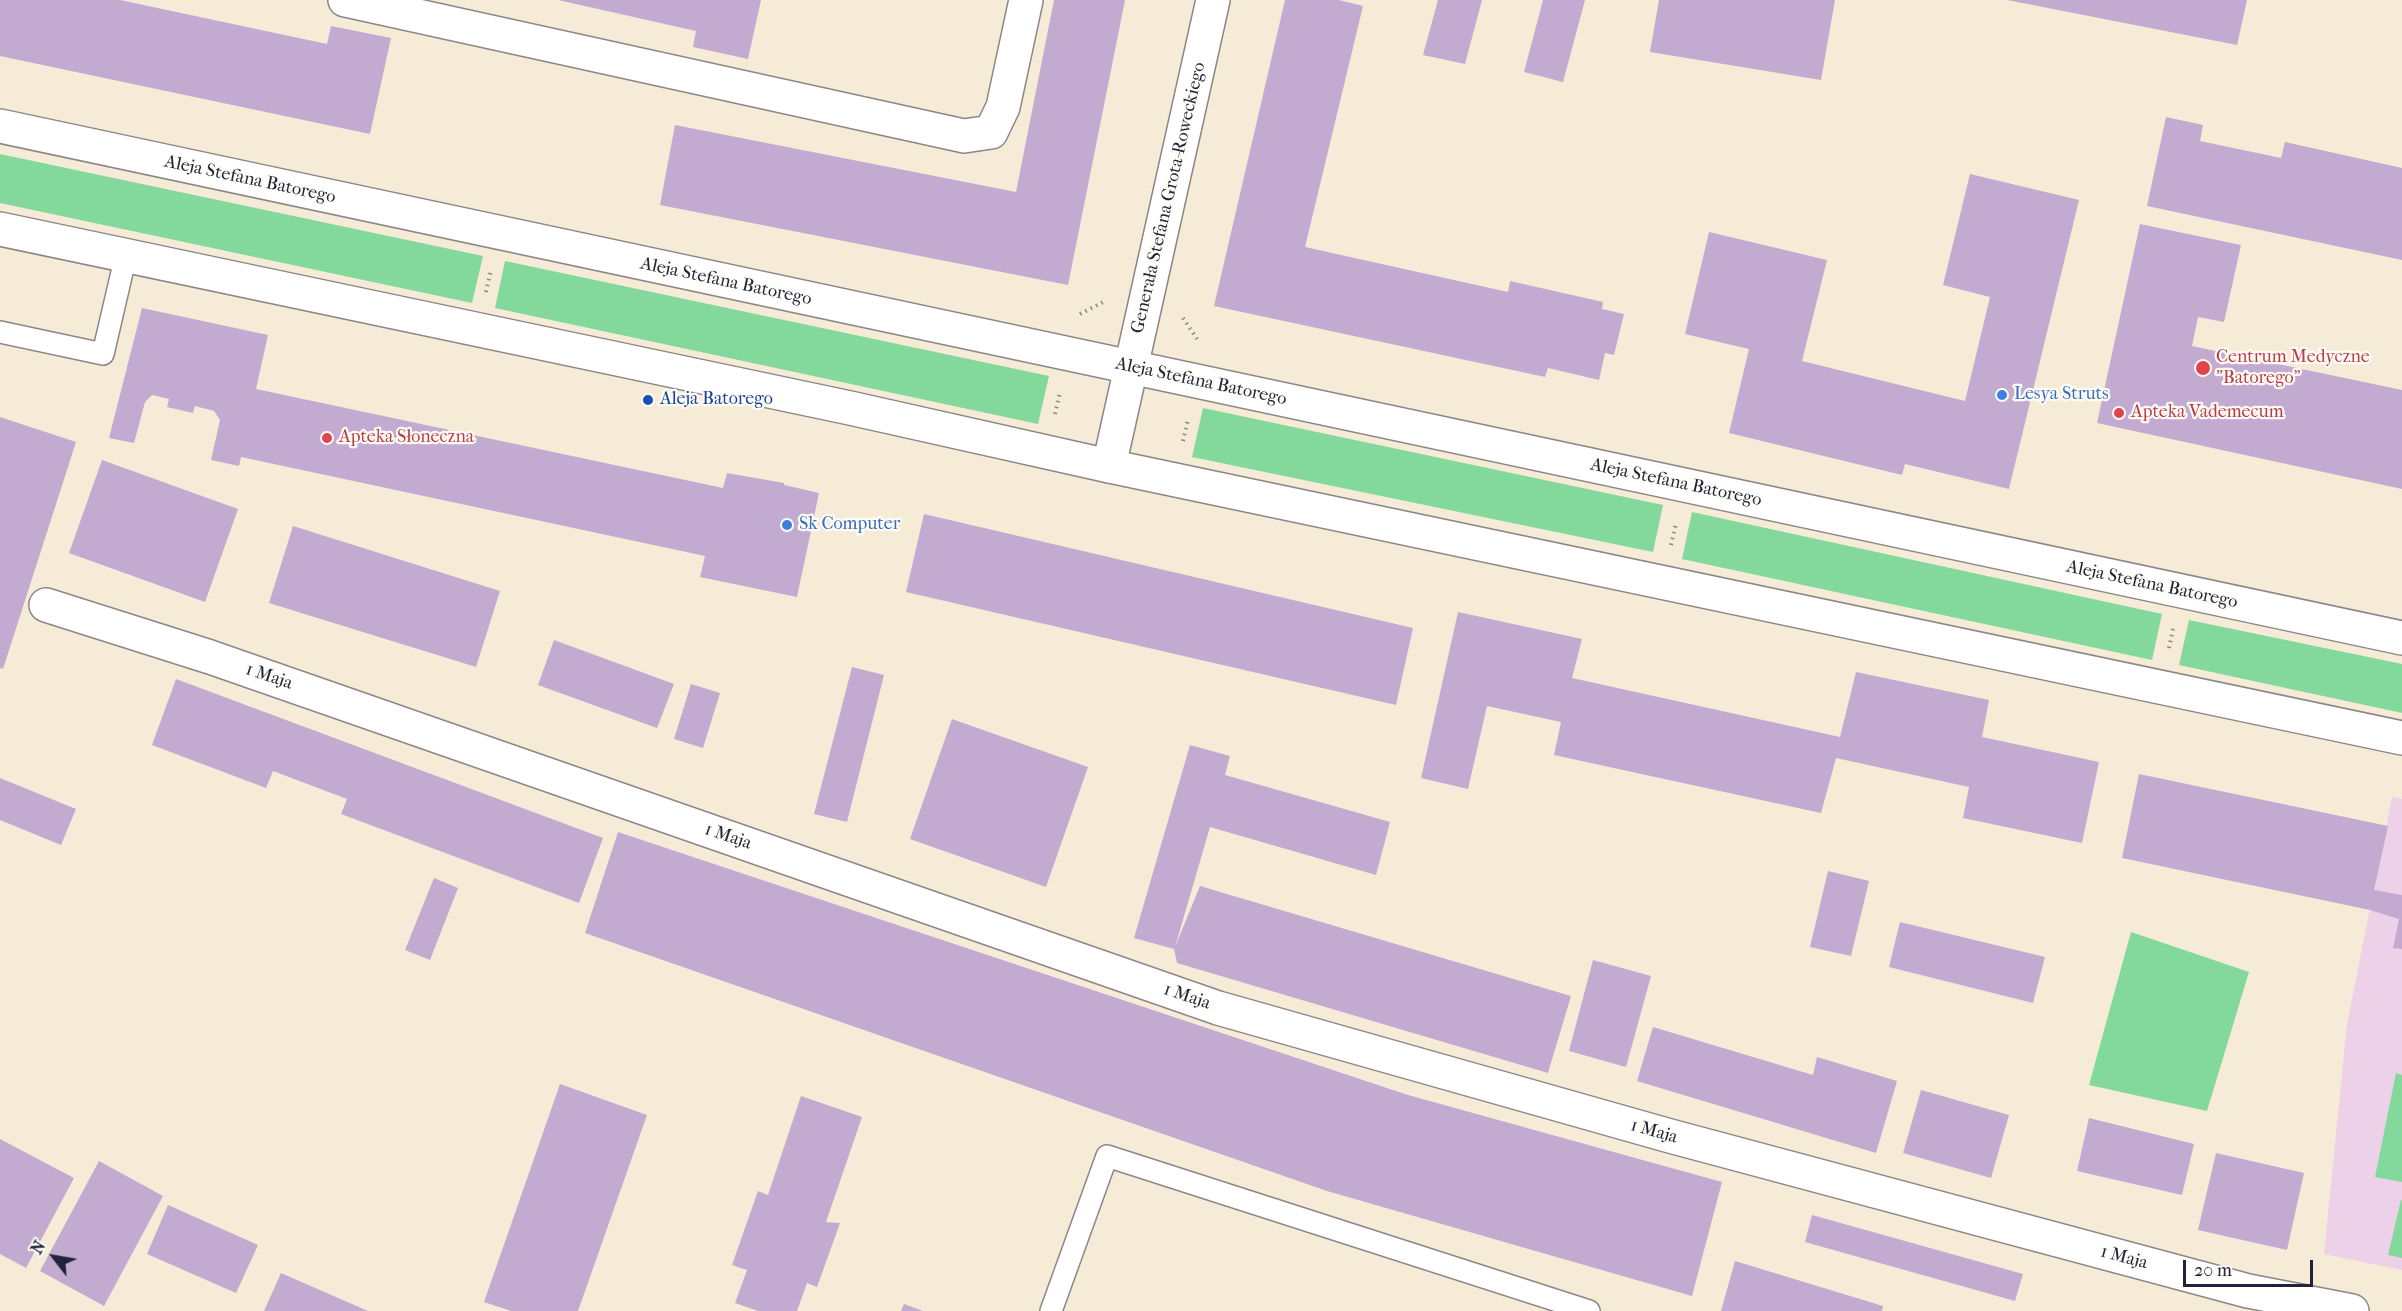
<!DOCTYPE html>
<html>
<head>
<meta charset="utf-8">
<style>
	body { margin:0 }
	#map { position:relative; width:2402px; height:1311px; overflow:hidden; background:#f6ebd6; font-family:"IM FELL French Canon",serif }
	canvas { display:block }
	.north { position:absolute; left:24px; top:1227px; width:60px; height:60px; -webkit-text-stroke:4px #fdfcf7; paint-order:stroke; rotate:301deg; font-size:16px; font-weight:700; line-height:24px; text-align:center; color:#22223b }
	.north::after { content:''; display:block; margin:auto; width:21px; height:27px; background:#22223b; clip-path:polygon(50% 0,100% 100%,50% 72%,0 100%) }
	.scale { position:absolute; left:2183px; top:1260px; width:130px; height:27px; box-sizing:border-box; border:3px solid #22223b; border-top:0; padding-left:8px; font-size:18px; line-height:21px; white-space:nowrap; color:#22223b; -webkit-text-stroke:4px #fdfcf7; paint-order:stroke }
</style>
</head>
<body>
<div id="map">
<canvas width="2402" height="1311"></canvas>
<div class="north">N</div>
<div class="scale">20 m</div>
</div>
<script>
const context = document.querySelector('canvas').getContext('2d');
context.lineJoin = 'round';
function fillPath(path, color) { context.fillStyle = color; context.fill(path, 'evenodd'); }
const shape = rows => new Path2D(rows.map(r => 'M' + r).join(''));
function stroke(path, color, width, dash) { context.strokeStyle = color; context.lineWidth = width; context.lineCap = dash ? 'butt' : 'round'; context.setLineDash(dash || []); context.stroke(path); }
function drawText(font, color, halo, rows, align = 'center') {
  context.font = font + ' "IM FELL French Canon",serif'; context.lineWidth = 4.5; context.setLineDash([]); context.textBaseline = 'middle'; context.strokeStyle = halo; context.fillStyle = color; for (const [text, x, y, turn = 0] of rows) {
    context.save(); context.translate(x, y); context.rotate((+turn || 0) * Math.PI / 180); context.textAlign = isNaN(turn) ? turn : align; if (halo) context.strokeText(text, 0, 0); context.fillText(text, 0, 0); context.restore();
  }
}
const built = shape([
	[2392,797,2402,799,2402,1270,2324,1254,2347,1024]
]);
const green = shape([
	[0,154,483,256,472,303,0,203],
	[505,261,1049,376,1038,424,495,308],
	[1203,408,1663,505,1653,552,1192,457],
	[1692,512,2162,614,2152,660,1682,559],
	[2189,620,2402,664,2402,713,2179,665],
	[2131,932,2249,972,2207,1111,2089,1085],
	[2396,1073,2402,1075,2402,1182,2375,1177],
	[2401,1200,2402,1200,2402,1258,2388,1255]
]);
const building = shape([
	[0,0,120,0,327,44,331,26,391,38,370,134,0,56],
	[558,0,761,0,748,59,693,47,696,31],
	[1054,0,1125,0,1068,285,660,205,675,125,1016,192],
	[1285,0,1339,0,1363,6,1305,247,1508,292,1510,281,1603,302,1602,309,1624,314,1614,355,1605,353,1599,380,1548,368,1545,377,1214,306],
	[1438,0,1482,0,1465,64,1423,55],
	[1543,0,1585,0,1563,82,1524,72],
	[1659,0,1835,0,1821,80,1650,52],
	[2007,0,2247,0,2237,45],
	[2166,117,2203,125,2200,141,2281,158,2285,142,2402,168,2402,260,2147,206],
	[1970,174,2079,200,2009,489,1905,464,1902,475,1729,433,1749,349,1685,334,1709,232,1827,260,1802,361,1965,401,1990,297,1943,285],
	[2140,224,2241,245,2224,322,2198,317,2192,346,2402,390,2402,489,2097,423],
	[142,308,268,335,256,389,723,488,727,473,784,483,784,485,819,493,797,597,700,577,705,556,241,457,239,466,211,460,220,420,214,411,195,406,193,413,167,407,169,399,152,395,145,402,134,443,109,438],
	[0,417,76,442,3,669,0,668],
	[102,460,238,509,205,602,69,553],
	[924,514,1413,628,1396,705,906,592],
	[293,526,500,591,476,667,269,603],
	[1458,612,1582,639,1572,678,1840,737,1856,672,1989,700,1982,737,2099,762,2082,843,1963,818,1969,787,1836,758,1821,813,1554,755,1561,722,1487,706,1468,789,1421,778],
	[554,640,674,684,657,728,538,685],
	[852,667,884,675,847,822,814,814],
	[176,679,603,838,579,903,341,814,347,799,273,771,266,788,152,745],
	[691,684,720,693,703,748,674,739],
	[952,719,1088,767,1046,887,910,839],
	[1190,745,1230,756,1225,775,1390,822,1376,875,1210,827,1175,947,1200,886,1571,996,1548,1073,1177,963,1174,949,1134,938],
	[2139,774,2388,826,2374,890,2402,895,2402,949,2393,948,2399,919,2370,910,2122,858],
	[0,778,76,809,61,845,0,820],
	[618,832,1408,1095,1722,1182,1692,1296,1327,1191,585,933],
	[1828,871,1869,881,1851,956,1810,947],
	[434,878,458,888,430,960,405,950],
	[1900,922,2045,957,2033,1003,1889,967],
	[1593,960,1651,976,1626,1067,1569,1051],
	[1653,1027,1813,1075,1817,1057,1897,1081,1876,1153,1637,1081],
	[560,1084,647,1115,578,1311,511,1311,484,1302],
	[1921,1090,2009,1115,1991,1178,1903,1153],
	[801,1096,862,1117,826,1222,840,1223,817,1287,807,1283,797,1311,758,1311,735,1303,747,1270,732,1265,758,1191,768,1195],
	[2089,1118,2194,1144,2182,1195,2077,1171],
	[0,1139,74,1178,26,1268,0,1254],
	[2216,1153,2304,1173,2287,1250,2198,1230],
	[99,1161,163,1196,104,1306,40,1271],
	[168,1205,258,1245,236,1293,147,1254],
	[1812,1215,2023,1274,2015,1301,1805,1242],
	[1735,1261,1883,1306,1882,1311,1721,1311],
	[281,1273,368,1311,264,1311],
	[904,1304,923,1311,901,1311]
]);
const path = shape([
	[486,292,491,270],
	[1080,314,1105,301],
	[1183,318,1197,339],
	[1055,414,1060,392],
	[1183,441,1188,419],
	[1671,545,1676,523],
	[2169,648,2173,629]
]);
const lane = shape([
	[0,332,103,354,126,255],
	[1051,1311,1107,1156,1589,1311]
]);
const street = shape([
	[345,0,964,136,991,132,1003,107,1026,0],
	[1109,466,1213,0],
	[46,605,210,657,1218,1008,1670,1136,2248,1291,2352,1311]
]);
const secondary = shape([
	[0,126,2402,638],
	[0,229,850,408,1109,466,2402,738]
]);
const markers = [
	[2203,368,8,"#e0444e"],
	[2002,395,6,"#3f7fe0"],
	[648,400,6,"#1a4fb4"],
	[2119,413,6,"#e0444e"],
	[327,438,6,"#e0444e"],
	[787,525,6,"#3f7fe0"]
];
const streetNames = [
	["Aleja Stefana Batorego",250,180,12],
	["Generała Stefana Grota-Roweckiego",1169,198,-77],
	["Aleja Stefana Batorego",726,282,12],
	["Aleja Stefana Batorego",1201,382,12],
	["Aleja Stefana Batorego",1676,483,12],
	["Aleja Stefana Batorego",2152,585,12],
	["1 Maja",269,677,19],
	["1 Maja",728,837,19],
	["1 Maja",1187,997,19],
	["1 Maja",1654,1132,16],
	["1 Maja",2124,1258,15]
];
const healthNames = [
	["Centrum Medyczne",2216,358],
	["\"Batorego\"",2216,379],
	["Apteka Vademecum",2131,413],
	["Apteka Słoneczna",339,438]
];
const shopNames = [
	["Lesya Struts",2014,395],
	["Sk Computer",799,525]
];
const transitNames = [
	["Aleja Batorego",660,400]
];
fillPath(built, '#edd1e9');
fillPath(green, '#83d89b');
fillPath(building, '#c3aad1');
stroke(lane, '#8c8688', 24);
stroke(street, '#8c8688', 36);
stroke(secondary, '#8c8688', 36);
stroke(path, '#8c8688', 4, [1.5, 4.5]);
stroke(lane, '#fff', 21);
stroke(street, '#fff', 33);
stroke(secondary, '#fff', 33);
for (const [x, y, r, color] of markers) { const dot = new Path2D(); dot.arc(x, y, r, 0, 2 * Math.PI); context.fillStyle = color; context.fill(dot); stroke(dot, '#fdfcf7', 2); }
drawText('18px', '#22223b', '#fdfcf7', streetNames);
drawText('18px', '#be3a42', '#fdfcf7', healthNames, 'left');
drawText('18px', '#366cbe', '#fdfcf7', shopNames, 'left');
drawText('18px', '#164399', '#fdfcf7', transitNames, 'left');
</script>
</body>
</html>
